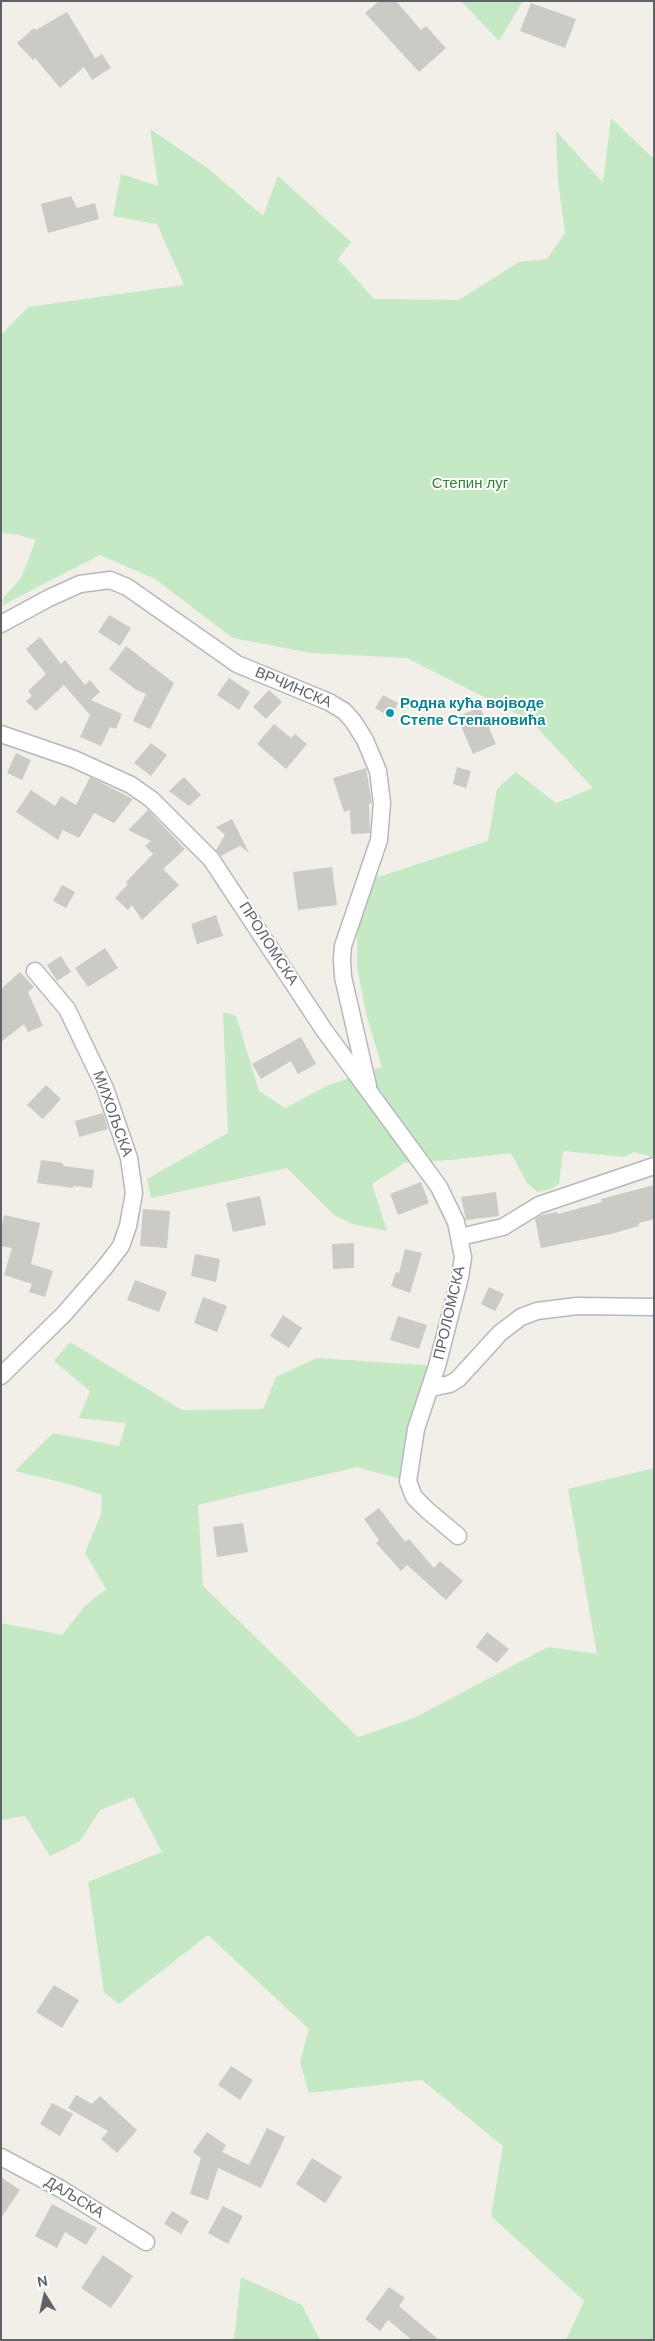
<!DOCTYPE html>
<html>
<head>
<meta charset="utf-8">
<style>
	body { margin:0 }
	#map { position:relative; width:655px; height:2341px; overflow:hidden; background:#f1efe8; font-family:"DM Sans",sans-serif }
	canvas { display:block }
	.frame { position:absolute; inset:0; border:2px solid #5f6368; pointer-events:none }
	.north { position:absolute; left:20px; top:2271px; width:50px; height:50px; -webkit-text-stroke:4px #fff; paint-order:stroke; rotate:350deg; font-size:14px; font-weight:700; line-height:20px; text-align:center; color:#5f6368 }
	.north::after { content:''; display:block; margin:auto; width:18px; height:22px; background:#5f6368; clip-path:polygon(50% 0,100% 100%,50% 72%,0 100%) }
</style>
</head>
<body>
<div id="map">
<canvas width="655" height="2341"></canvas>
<div class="frame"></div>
<div class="north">N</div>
</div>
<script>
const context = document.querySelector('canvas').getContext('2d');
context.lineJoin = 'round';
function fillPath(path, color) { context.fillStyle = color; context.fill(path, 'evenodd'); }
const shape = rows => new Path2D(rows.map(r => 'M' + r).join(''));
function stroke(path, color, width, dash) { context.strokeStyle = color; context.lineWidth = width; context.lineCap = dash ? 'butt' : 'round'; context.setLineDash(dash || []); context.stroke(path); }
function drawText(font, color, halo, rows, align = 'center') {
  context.font = font + ' "DM Sans",sans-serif'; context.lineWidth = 4; context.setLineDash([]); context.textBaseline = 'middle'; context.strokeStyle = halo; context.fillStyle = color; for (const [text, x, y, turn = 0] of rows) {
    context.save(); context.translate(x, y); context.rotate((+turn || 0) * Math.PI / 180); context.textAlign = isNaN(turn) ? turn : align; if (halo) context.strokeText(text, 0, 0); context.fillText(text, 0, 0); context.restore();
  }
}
const green = shape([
	[461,1,523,1,499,41],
	[611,118,654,159,654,1158,635,1152,624,1157,563,1151,559,1184,551,1189,538,1192,527,1183,511,1153,450,1160,404,1163,372,1184,387,1231,353,1224,334,1215,287,1168,151,1198,147,1179,228,1133,223,1012,236,1016,259,1091,285,1108,329,1085,382,1067,366,1013,357,967,357,907,366,881,488,841,497,789,516,772,556,803,593,788,531,721,407,658,311,653,233,638,155,579,100,555,3,605,4,597,21,578,36,540,15,534,1,533,1,335,28,307,184,285,157,224,113,216,121,174,158,186,150,129,209,169,263,216,278,176,351,242,338,259,374,299,459,300,519,262,547,259,565,233,558,180,556,131,603,183],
	[70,1342,182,1410,263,1409,276,1377,317,1358,437,1366,408,1481,357,1467,198,1505,203,1586,358,1737,414,1718,548,1647,597,1654,568,1489,654,1468,654,2340,566,2340,584,2301,491,2216,503,2146,422,2080,309,2093,300,2062,309,2029,208,1935,119,2004,104,1992,88,1882,162,1852,133,1797,100,1810,80,1841,50,1856,25,1816,1,1820,1,1623,62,1635,84,1607,106,1589,85,1553,101,1514,102,1495,72,1485,15,1471,53,1433,119,1446,126,1423,79,1418,90,1391,54,1361],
	[241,2277,302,2305,320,2340,234,2340]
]);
const building = shape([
	[379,1,396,1,421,30,426,26,446,48,419,72,365,13],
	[531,3,576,19,565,48,520,31],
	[67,12,95,58,94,59,102,54,111,68,92,80,84,67,60,88,35,58,33,60,17,43,34,28,36,30],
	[71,196,77,208,95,203,99,219,48,233,41,204],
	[109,615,131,628,120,646,98,632],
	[40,637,61,664,65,660,85,685,90,680,100,692,91,700,122,714,116,729,110,727,101,746,80,737,90,715,64,685,36,711,26,701,32,696,28,691,46,674,26,649],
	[126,646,174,683,150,729,133,721,146,694,135,689,109,669],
	[229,678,250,692,239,710,217,695],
	[269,690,282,702,266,719,253,707],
	[383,695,398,703,391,717,375,708],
	[480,707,496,744,473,754,457,717],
	[274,724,291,738,295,734,307,744,286,769,257,744],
	[151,743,167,755,151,776,134,763],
	[16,753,31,760,22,780,7,773],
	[457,767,471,771,466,788,453,784],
	[366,768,372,803,369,804,370,833,351,834,350,810,344,812,333,778],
	[90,777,133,799,114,823,94,813,79,838,63,830,58,840,16,812,31,790,55,806,61,796,76,805],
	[184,777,201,795,189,806,169,791],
	[148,810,185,849,163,869,179,885,142,920,132,905,128,910,115,898,128,884,126,882,153,854,145,846,151,841,128,830],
	[232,819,249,853,240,846,221,856,216,850,225,835,216,827],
	[332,867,337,905,298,910,293,872],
	[62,885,75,892,66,908,53,901],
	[216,915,223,936,197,944,191,924],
	[105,948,118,968,88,987,75,968],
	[61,956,71,972,57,981,47,965],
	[20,972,34,987,28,992,43,1026,28,1032,24,1024,1,1042,1,989],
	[301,1037,316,1064,298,1074,291,1061,261,1079,252,1064],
	[46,1085,61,1099,43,1119,27,1105],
	[103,1113,108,1129,79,1137,75,1121],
	[41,1160,63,1163,63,1166,94,1170,92,1188,73,1186,73,1188,37,1183],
	[421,1182,429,1203,398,1215,390,1194],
	[654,1185,654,1219,639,1223,639,1226,611,1234,541,1248,535,1219,542,1215,557,1212,558,1214,602,1202,601,1199],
	[496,1192,499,1216,466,1220,461,1197],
	[260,1196,266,1225,233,1232,226,1203],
	[143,1209,170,1211,167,1248,140,1246],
	[4,1215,40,1223,31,1264,53,1271,45,1297,29,1292,32,1284,4,1275,12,1248,1,1246,1,1228],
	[354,1243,354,1268,333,1269,332,1244],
	[405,1249,422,1253,410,1293,391,1286,396,1272,399,1273],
	[195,1254,220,1259,216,1282,191,1276],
	[135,1280,167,1292,159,1312,127,1300],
	[489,1287,504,1294,495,1311,481,1304],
	[203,1297,227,1306,217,1332,194,1323],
	[283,1315,302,1328,289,1348,270,1336],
	[398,1316,427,1325,419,1349,390,1340],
	[379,1508,405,1542,409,1539,434,1568,440,1561,463,1581,446,1600,407,1565,401,1571,376,1543,379,1540,364,1519],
	[243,1523,248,1552,217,1557,213,1527],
	[487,1632,509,1649,497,1663,476,1647],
	[54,1985,79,2000,62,2028,36,2012],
	[231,2066,253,2080,240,2100,218,2085],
	[76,2095,92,2104,100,2096,137,2130,117,2153,101,2139,108,2131,68,2108],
	[52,2103,73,2114,60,2136,40,2124],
	[267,2128,285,2137,261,2188,218,2168,208,2200,190,2194,201,2158,193,2152,207,2132,226,2145,222,2152,249,2165],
	[312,2158,342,2177,325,2203,296,2184],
	[1,2177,20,2190,1,2218],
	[52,2204,97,2228,86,2245,65,2232,57,2248,35,2236],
	[223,2206,243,2216,228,2244,208,2233],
	[172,2211,189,2221,181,2234,164,2224],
	[103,2255,133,2276,111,2308,81,2288],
	[389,2287,405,2298,399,2306,439,2340,412,2340,388,2320,380,2331,365,2319]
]);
const minor = shape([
	[1,624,49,598,80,584,110,580,127,587,237,664,329,702,344,711,353,721,365,740,378,771,382,803,379,840,343,946,342,959,343,977,368,1086],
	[1,734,74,759,131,785,151,799,211,859,324,1030,439,1187,456,1222,463,1257,460,1277,437,1366,416,1429,408,1481,414,1497,427,1510,458,1536],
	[460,1237,503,1227,539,1205,654,1166],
	[1,1376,64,1314,105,1267,121,1246,128,1226,134,1193,129,1158,105,1088,67,1009,35,971],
	[431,1388,450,1384,458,1379,500,1333,521,1317,537,1311,577,1306,654,1307],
	[1,2157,61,2189,146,2242]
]);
const markers = [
	[390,713,5,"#0f9aa8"]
];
const parkNames = [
	["Степин луг",470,484]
];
const streetNames = [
	["ВРЧИНСКА",293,688,23],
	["ПРОЛОМСКА",268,944,57],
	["МИХОЉСКА",112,1114,70],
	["ПРОЛОМСКА",450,1313,-77],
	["ДАЉСКА",74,2198,31]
];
const cultureNames = [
	["Родна кућа војводе",400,704],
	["Степе Степановића",400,721]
];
fillPath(green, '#c5e8c5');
fillPath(building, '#cccac5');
stroke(minor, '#b5b8bc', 19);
stroke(minor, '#fff', 16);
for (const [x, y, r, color] of markers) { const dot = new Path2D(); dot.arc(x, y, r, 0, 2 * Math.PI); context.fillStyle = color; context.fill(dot); stroke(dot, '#fff', 2); }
drawText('15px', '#348238', '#fff', parkNames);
drawText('15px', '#5f6368', '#fff', streetNames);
drawText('bold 15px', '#0d838f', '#fff', cultureNames, 'left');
</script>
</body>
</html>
